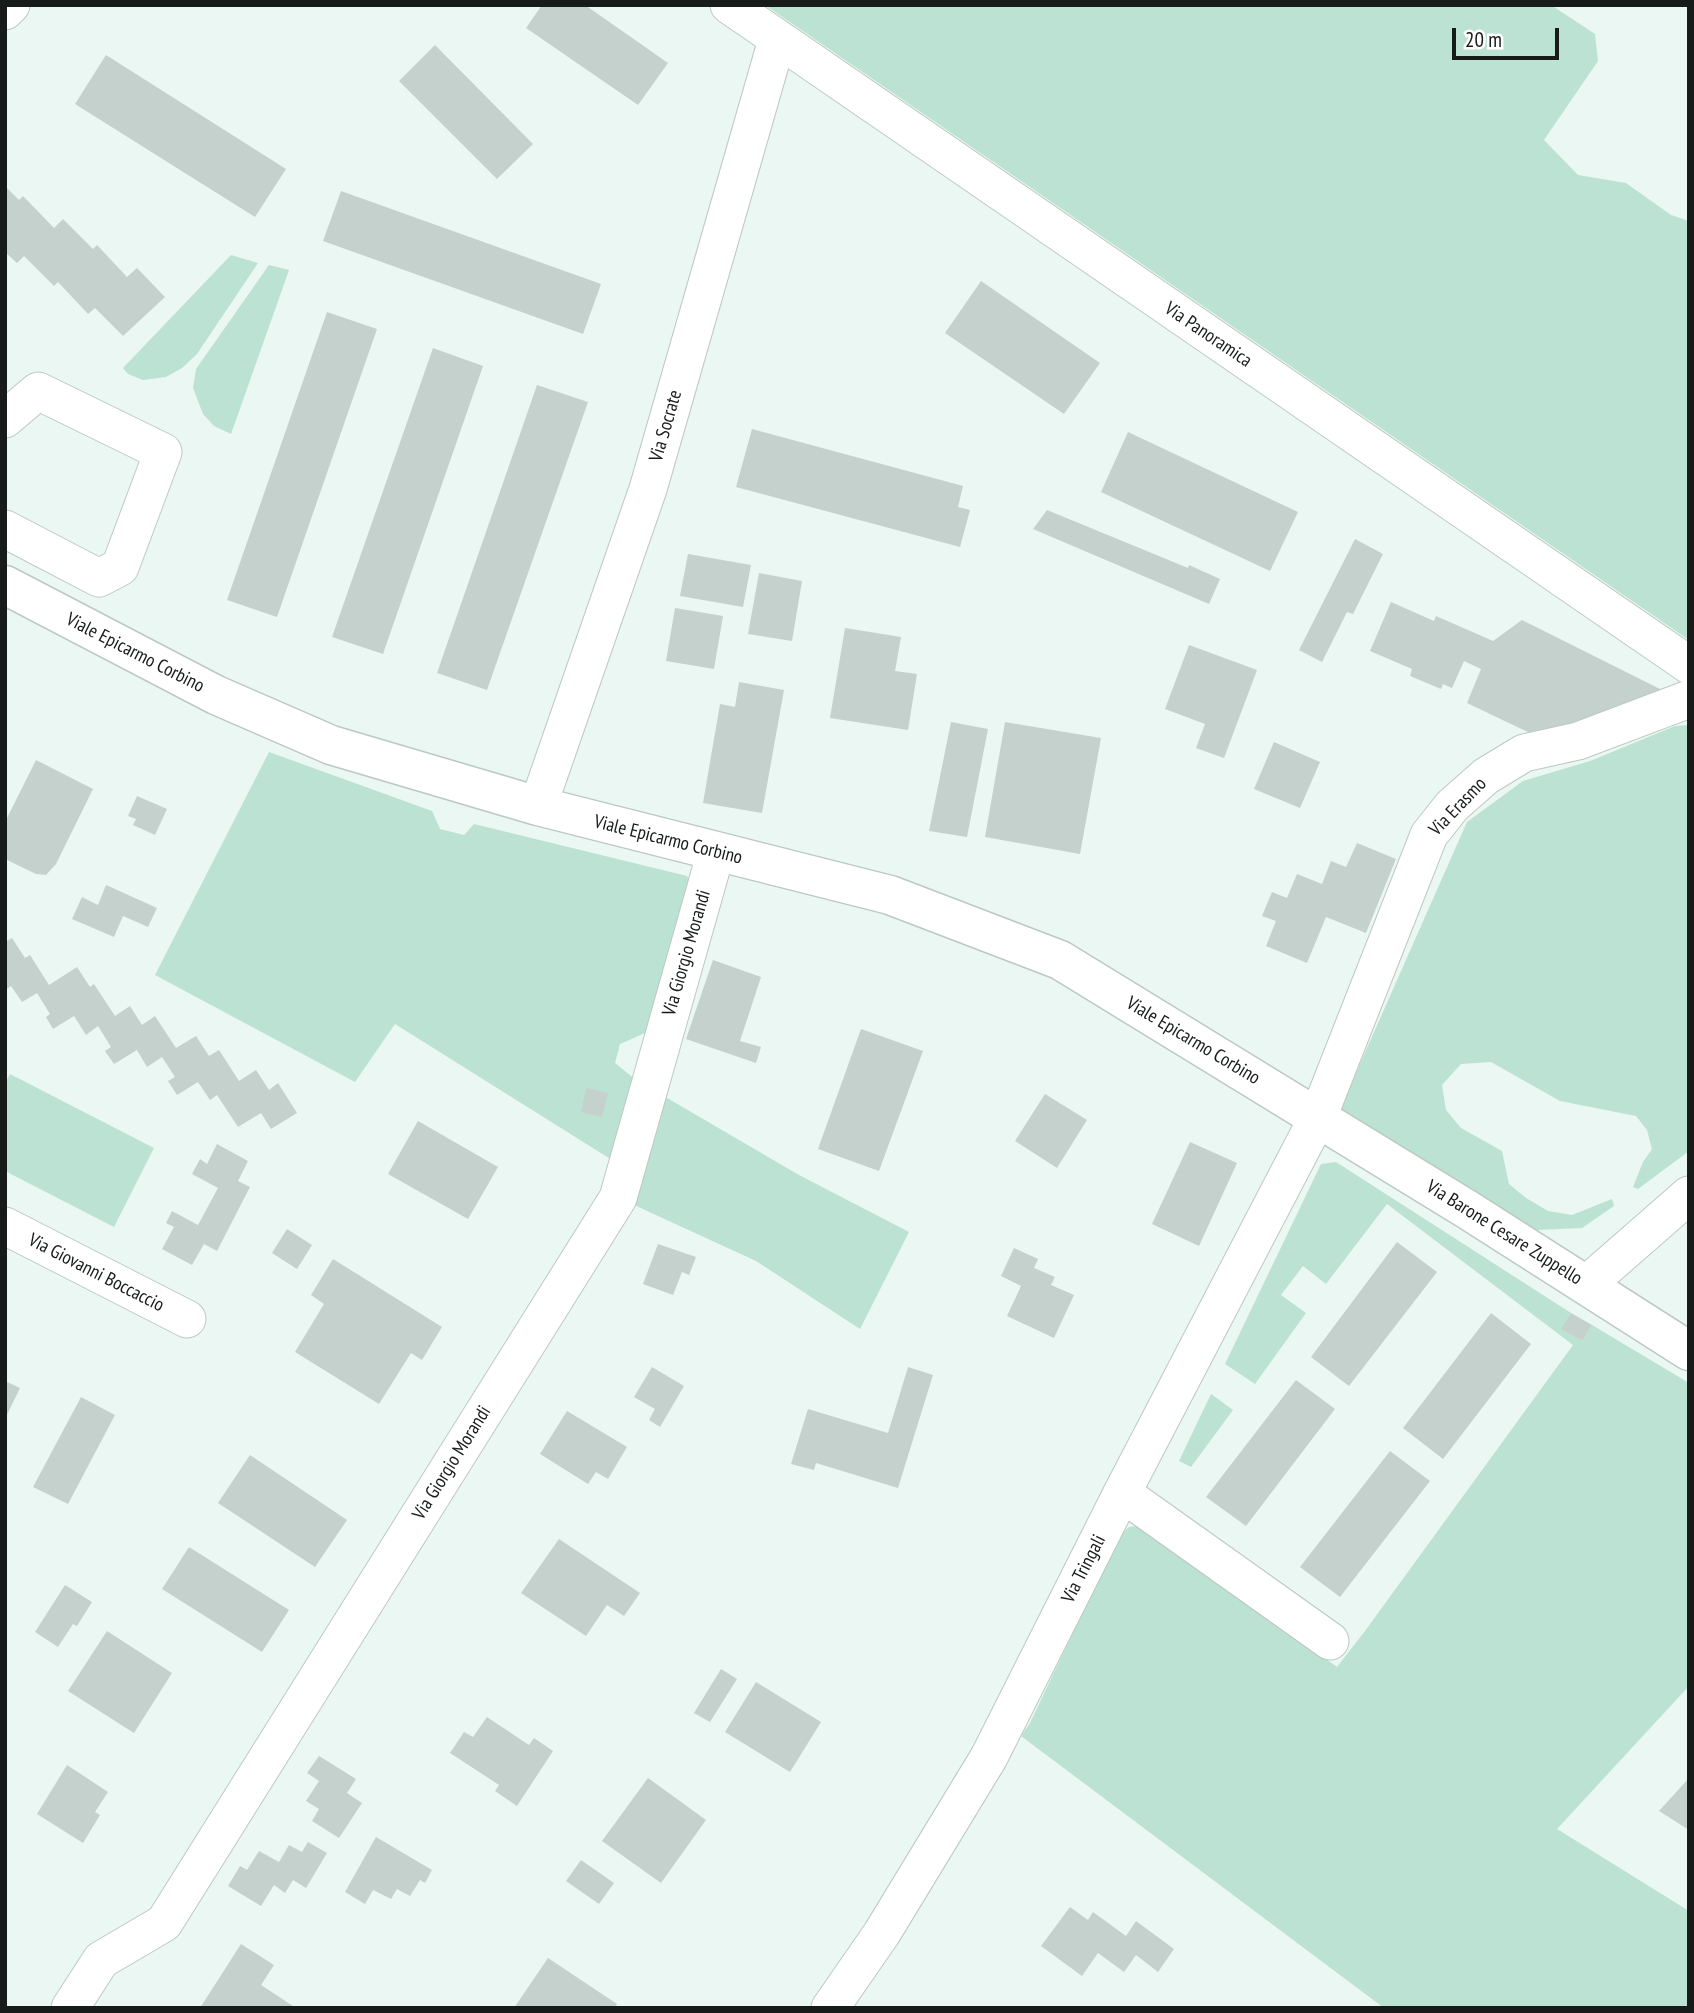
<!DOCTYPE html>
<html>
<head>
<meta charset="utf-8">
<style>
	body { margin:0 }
	#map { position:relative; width:1694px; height:2013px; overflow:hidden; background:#ebf7f2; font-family:"PT Sans Narrow",sans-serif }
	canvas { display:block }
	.frame { position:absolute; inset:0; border:7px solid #171b19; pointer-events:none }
	.scale { position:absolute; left:1452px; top:28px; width:107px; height:32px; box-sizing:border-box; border:4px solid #171b19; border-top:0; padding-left:9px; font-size:21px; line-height:24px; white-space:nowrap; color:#171b19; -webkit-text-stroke:5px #fff; paint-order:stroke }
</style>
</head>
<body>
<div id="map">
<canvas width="1694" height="2013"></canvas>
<div class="frame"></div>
<div class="scale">20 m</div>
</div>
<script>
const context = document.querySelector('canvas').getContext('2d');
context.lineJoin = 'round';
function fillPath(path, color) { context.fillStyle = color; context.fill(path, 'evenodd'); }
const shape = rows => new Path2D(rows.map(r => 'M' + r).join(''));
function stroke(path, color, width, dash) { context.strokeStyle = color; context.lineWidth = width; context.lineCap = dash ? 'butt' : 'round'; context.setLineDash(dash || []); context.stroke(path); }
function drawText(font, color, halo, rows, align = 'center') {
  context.font = font + ' "PT Sans Narrow",sans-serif'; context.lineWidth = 7; context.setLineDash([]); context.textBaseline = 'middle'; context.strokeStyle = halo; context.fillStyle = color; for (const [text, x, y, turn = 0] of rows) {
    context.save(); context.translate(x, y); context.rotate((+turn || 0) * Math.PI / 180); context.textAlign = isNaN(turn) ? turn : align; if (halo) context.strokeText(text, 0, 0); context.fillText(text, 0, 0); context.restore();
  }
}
const green = shape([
	[765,5,1551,5,1595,34,1598,61,1544,140,1578,175,1626,183,1671,215,1689,221,1689,640],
	[231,255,258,263,197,354,182,368,166,377,143,380,128,374,123,368],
	[269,265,289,270,231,434,214,426,203,414,193,388,196,369],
	[1689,725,1689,1151,1638,1189,1633,1187,1643,1162,1652,1149,1647,1130,1636,1116,1560,1101,1491,1062,1461,1064,1442,1085,1446,1110,1461,1128,1502,1151,1509,1184,1526,1198,1548,1211,1572,1215,1612,1199,1614,1206,1582,1228,1537,1230,1340,1109,1467,822,1523,781,1590,761,1675,726],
	[269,752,432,811,440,829,464,835,474,824,687,876,691,884,654,1029,620,1044,615,1063,636,1080,612,1160,395,1024,355,1082,155,975],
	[10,1074,154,1148,114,1227,5,1171,5,1083],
	[662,1095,799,1175,909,1232,860,1329,756,1261,632,1204],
	[1336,1162,1571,1313,1562,1329,1583,1341,1592,1325,1689,1383,1689,1686,1557,1829,1689,1911,1689,2008,1384,2008,1021,1736,1030,1723,1119,1536,1129,1527,1138,1526,1147,1529,1337,1667,1365,1631,1573,1345,1387,1204,1326,1284,1303,1266,1281,1295,1306,1313,1255,1384,1225,1364,1321,1164],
	[1211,1394,1233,1410,1191,1467,1179,1461]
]);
const building = shape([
	[542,5,585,5,668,63,638,105,526,28],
	[435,45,533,144,497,179,399,81],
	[106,55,286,169,255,217,75,104],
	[5,186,19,200,23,196,54,228,63,219,93,249,97,245,127,277,137,268,165,297,123,336,95,308,88,314,58,282,54,286,24,256,17,263,5,252],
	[341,191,601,284,583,334,323,241],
	[981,281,1100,363,1064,414,945,333],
	[327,312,377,329,277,617,227,600],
	[433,348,483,366,383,654,332,637],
	[537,385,588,402,487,690,437,673],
	[752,429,963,486,958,507,970,510,960,547,736,487],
	[1128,432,1298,512,1270,571,1101,492],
	[1047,510,1188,568,1189,565,1220,579,1209,604,1033,529],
	[1355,539,1383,554,1353,614,1347,612,1322,662,1299,650],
	[688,554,751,565,743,607,680,596],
	[759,573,802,581,792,641,748,634],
	[1391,602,1434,621,1436,616,1493,641,1522,620,1662,690,1568,730,1534,735,1467,703,1481,669,1464,661,1452,688,1443,684,1441,689,1410,676,1412,669,1370,651],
	[675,608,723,616,714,669,666,661],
	[845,628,901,637,895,671,917,674,908,730,830,718],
	[1189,645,1257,670,1224,758,1196,748,1205,724,1165,709],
	[739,682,784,690,762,813,703,803,720,704,735,707],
	[951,722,988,729,967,837,929,831],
	[1005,722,1101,738,1080,854,985,837],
	[1274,742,1320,762,1300,808,1254,789],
	[36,760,93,789,56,864,46,875,36,874,5,859,5,822],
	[137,796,167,809,155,835,133,825,136,819,128,816],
	[1357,843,1396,859,1366,933,1326,917,1307,963,1266,946,1276,921,1262,916,1272,892,1287,898,1297,874,1322,884,1331,861,1346,867],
	[106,885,157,908,148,927,123,916,114,937,72,919,82,897,98,905],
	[12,938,25,958,30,955,49,985,77,967,90,987,94,984,115,1016,130,1006,142,1025,155,1016,176,1048,196,1036,209,1056,219,1050,239,1081,256,1070,269,1090,278,1083,297,1113,271,1129,261,1113,238,1127,217,1095,210,1100,198,1082,177,1095,168,1081,175,1077,162,1057,147,1067,137,1050,114,1064,105,1051,111,1047,98,1026,86,1035,74,1016,53,1029,46,1017,50,1014,37,993,22,1002,11,986,5,990,5,942],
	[713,960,761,977,740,1041,761,1047,756,1063,686,1039],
	[861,1029,923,1051,879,1171,818,1149],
	[586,1088,608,1093,602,1117,581,1112],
	[1045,1094,1087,1120,1057,1168,1015,1141],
	[418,1121,498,1167,468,1219,388,1174],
	[1190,1142,1237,1163,1199,1246,1152,1224],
	[217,1144,248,1161,238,1181,250,1187,217,1251,204,1244,192,1265,162,1249,174,1227,166,1223,172,1211,198,1225,218,1188,192,1174,200,1159,207,1164],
	[287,1229,312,1245,297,1269,272,1253],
	[1397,1242,1437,1272,1349,1386,1311,1357],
	[658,1244,696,1257,689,1275,682,1272,673,1295,643,1284],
	[1014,1248,1038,1259,1034,1268,1055,1277,1051,1285,1074,1295,1054,1338,1007,1316,1021,1286,1001,1276],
	[333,1259,442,1327,422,1360,411,1353,379,1404,295,1352,324,1304,311,1295],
	[1491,1313,1531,1344,1443,1459,1403,1428],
	[1571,1313,1592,1325,1583,1341,1561,1329],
	[652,1367,684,1386,660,1427,649,1420,655,1409,634,1397],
	[908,1367,933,1375,898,1488,816,1463,814,1470,791,1464,808,1409,888,1433],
	[1296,1380,1335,1409,1246,1526,1206,1497],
	[5,1381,20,1388,5,1419],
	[81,1397,115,1415,68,1504,33,1487],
	[567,1411,627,1447,608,1479,596,1472,588,1484,540,1454],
	[1390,1451,1430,1481,1340,1597,1300,1567],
	[250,1455,347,1520,315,1567,218,1503],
	[559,1539,640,1593,624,1616,607,1605,586,1636,521,1593],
	[189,1547,289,1610,262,1652,162,1589],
	[65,1585,92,1602,77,1626,73,1624,58,1647,35,1632],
	[107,1631,172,1673,134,1733,68,1691],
	[721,1669,737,1679,710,1722,694,1713],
	[756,1682,821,1722,790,1772,725,1732],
	[487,1717,529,1745,534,1738,553,1751,517,1806,495,1791,499,1785,450,1753,464,1732,473,1737],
	[319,1756,356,1779,347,1793,362,1803,339,1838,312,1821,319,1809,306,1801,319,1781,307,1773],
	[67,1765,108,1792,95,1812,100,1815,83,1843,37,1814],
	[648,1778,706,1820,661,1883,602,1841],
	[1689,1778,1689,1830,1659,1811],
	[376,1837,432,1870,425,1883,420,1880,410,1896,397,1889,391,1899,373,1890,365,1904,345,1892],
	[308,1842,327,1853,306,1888,293,1880,285,1893,274,1885,261,1906,228,1886,240,1866,247,1870,259,1851,279,1862,289,1845,302,1852],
	[581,1860,614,1883,599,1904,566,1881],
	[1070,1907,1088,1920,1093,1912,1126,1936,1136,1921,1174,1949,1158,1972,1136,1955,1124,1972,1098,1953,1082,1976,1041,1946],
	[241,1944,274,1965,261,1985,296,2008,200,2008],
	[548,1958,617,2004,615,2008,514,2008]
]);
const minor = shape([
	[729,5,1689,665],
	[5,11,11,5],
	[5,419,38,391,163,452,120,567,99,578,5,529],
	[538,806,648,489,777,40],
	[5,1226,187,1319],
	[1586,1285,1689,1195],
	[1122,1493,1330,1641],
	[70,2008,101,1960,164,1923,618,1198,716,852],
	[830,2008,882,1933,989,1757,1122,1493,1318,1117,1429,835,1452,806,1486,776,1524,753,1578,741,1689,699]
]);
const secondary = shape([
	[5,585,216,695,331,745,538,806,890,895,1060,960,1468,1210,1689,1351]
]);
const streetNames = [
	["Via Panoramica",1208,335,34],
	["Via Socrate",666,426,-74],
	["Viale Epicarmo Corbino",135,653,27],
	["Via Erasmo",1458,807,-46],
	["Viale Epicarmo Corbino",668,840,14],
	["Via Giorgio Morandi",687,953,-74],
	["Viale Epicarmo Corbino",1193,1041,31],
	["Via Barone Cesare Zuppello",1504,1233,32],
	["Via Giovanni Boccaccio",96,1273,27],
	["Via Giorgio Morandi",452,1463,-58],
	["Via Tringali",1084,1569,-63]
];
fillPath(green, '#bbe2d2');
fillPath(building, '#c5d1cc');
stroke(minor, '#bcc9c3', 39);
stroke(secondary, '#bcc9c3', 41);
stroke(minor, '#fff', 37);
stroke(secondary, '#fff', 38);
drawText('19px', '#171b19', '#fff', streetNames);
</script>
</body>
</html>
